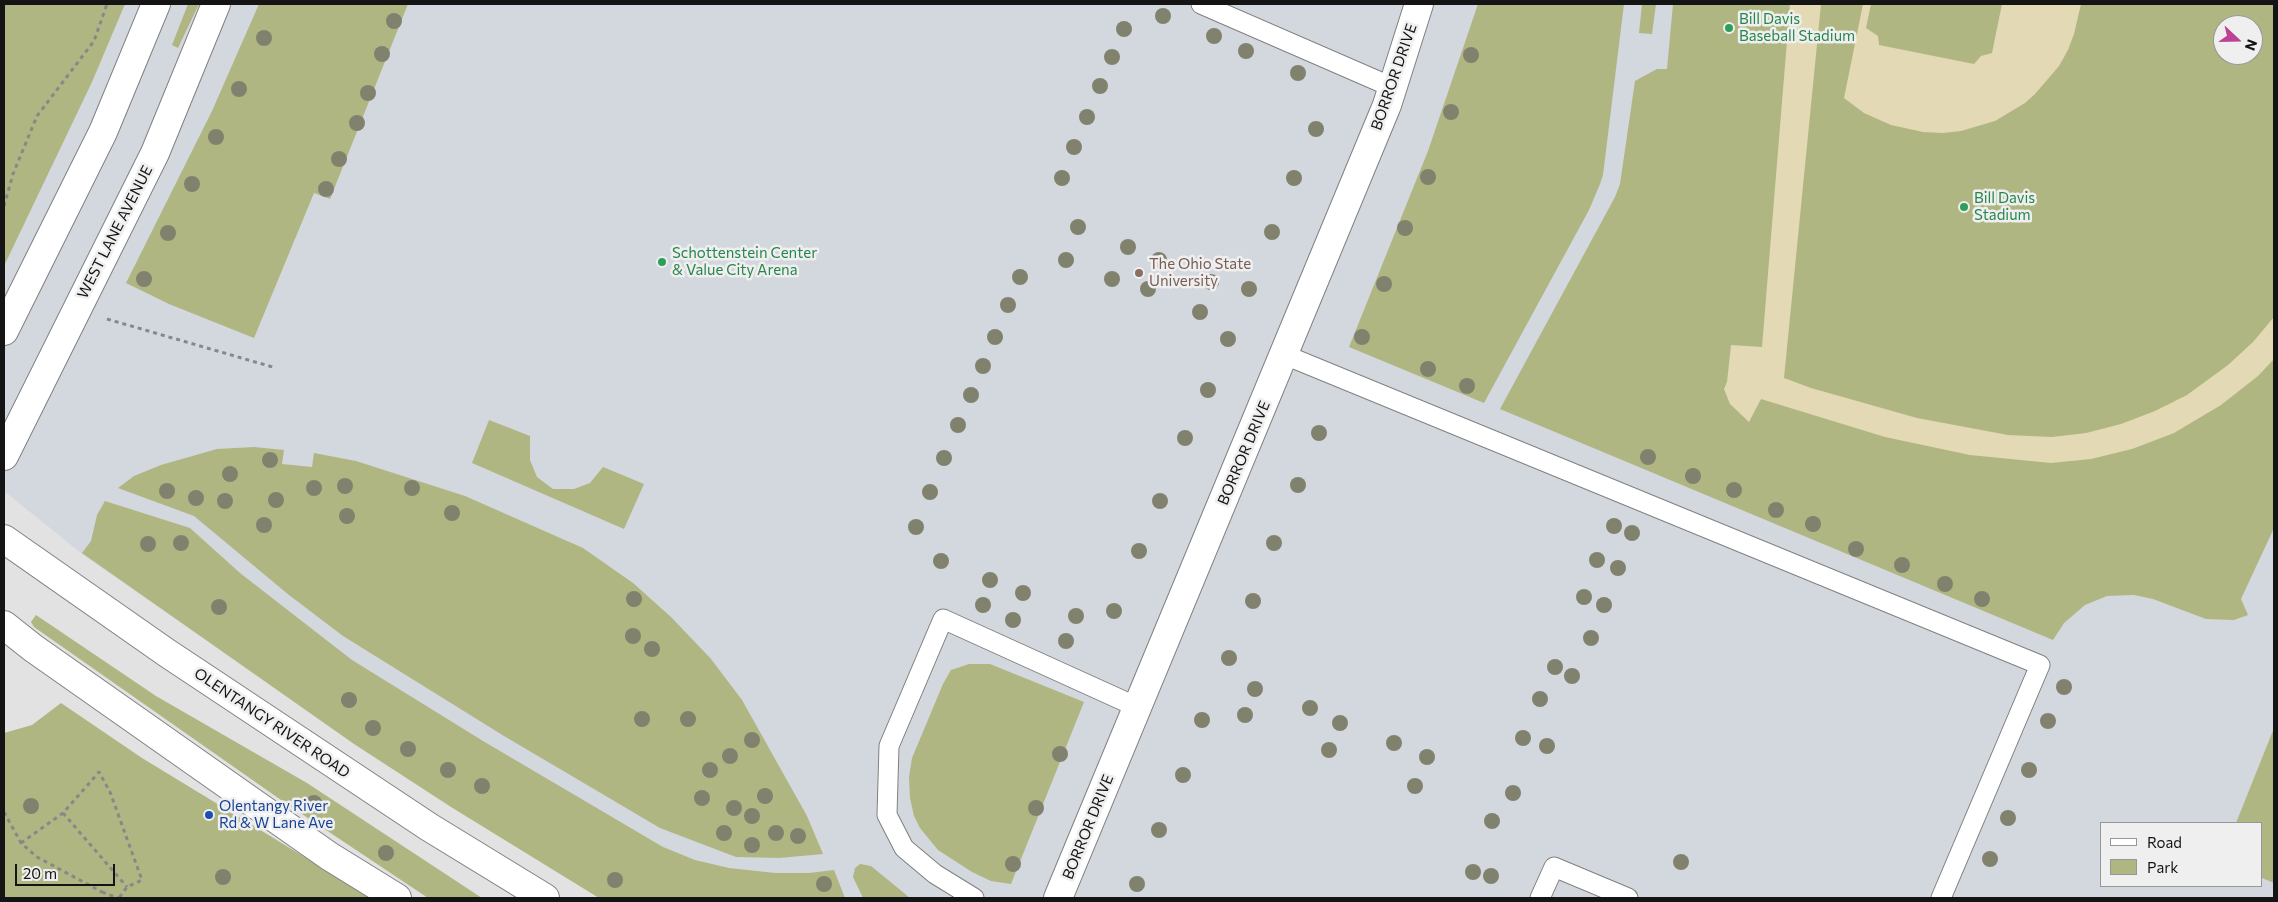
<!DOCTYPE html>
<html>
<head>
<meta charset="utf-8">
<style>
	body { margin:0 }
	#map { position:relative; width:2278px; height:902px; overflow:hidden; background:#e2e2e3; font-family:Commissioner,sans-serif }
	canvas { display:block }
	.frame { position:absolute; inset:0; border:5px solid #141414; pointer-events:none }
	.legend { position:absolute; left:2100px; top:822px; width:162px; height:65px; box-sizing:border-box; background:#efeff0; border:1px solid #979798; margin:0; padding:6px 9px; list-style:none; font-size:15px; color:#141414 }
	.legend li { display:flex; align-items:center; gap:10px; height:25px }
	.legend b { width:25px; border:1px solid #979798 }
	.north { position:absolute; left:2213px; top:15px; width:50px; height:50px; box-sizing:border-box; background:#efeff0; border:1px solid #979798; border-radius:50%; rotate:111deg; font-size:14px; font-weight:700; line-height:20px; text-align:center; color:#141414 }
	.north::after { content:''; display:block; margin:auto; width:18px; height:22px; background:#bc4294; clip-path:polygon(50% 0,100% 100%,50% 72%,0 100%) }
	.scale { position:absolute; left:15px; top:864px; width:100px; height:22px; box-sizing:border-box; border:2px solid #141414; border-top:0; padding-left:6px; font-size:15px; line-height:18px; white-space:nowrap; color:#141414; -webkit-text-stroke:4px #efeff0; paint-order:stroke }
</style>
</head>
<body>
<div id="map">
<canvas width="2278" height="902"></canvas>
<div class="frame"></div>
<ul class="legend">
<li><b style="height:6px;background:#fff"></b>Road</li>
<li><b style="height:14px;background:#b0b682"></b>Park</li>
</ul>
<div class="north">N</div>
<div class="scale">20 m</div>
</div>
<script>
const context = document.querySelector('canvas').getContext('2d');
context.lineJoin = 'round';
function fillPath(path, color) { context.fillStyle = color; context.fill(path, 'evenodd'); }
const shape = rows => new Path2D(rows.map(r => 'M' + r).join(''));
function stroke(path, color, width, dash) { context.strokeStyle = color; context.lineWidth = width; context.lineCap = dash ? 'butt' : 'round'; context.setLineDash(dash || []); context.stroke(path); }
function drawText(font, color, halo, rows, align = 'center') {
  context.font = font + ' Commissioner,sans-serif'; context.lineWidth = 5; context.setLineDash([]); context.textBaseline = 'middle'; context.strokeStyle = halo; context.fillStyle = color; for (const [text, x, y, turn = 0] of rows) {
    context.save(); context.translate(x, y); context.rotate((+turn || 0) * Math.PI / 180); context.textAlign = isNaN(turn) ? turn : align; if (halo) context.strokeText(text, 0, 0); context.fillText(text, 0, 0); context.restore();
  }
}
const built = shape([
	[4,4,2274,4,2274,898,608,898,323,721,86,557,4,491],
	[2223,25,2253,25,2253,55,2223,55],
	[2102,823,2262,823,2262,886,2102,886]
]);
const green = shape([
	[4,4,125,4,92,82,4,266],
	[188,4,199,4,178,48,172,45],
	[259,4,408,4,330,199,314,193,254,338,169,304,126,283,212,111],
	[1478,4,1624,4,1603,175,1600,184,1589,210,1484,403,1349,347,1428,151],
	[1642,4,1656,4,1652,34,1639,33],
	[1673,4,2274,4,2274,528,2241,599,2248,615,2234,620,2206,619,2153,599,2134,595,2107,596,2085,605,2064,623,2053,640,1500,409,1615,197,1620,184,1635,81,1657,69,1667,69],
	[2223,25,2253,25,2253,55,2223,55],
	[489,420,530,436,530,460,537,477,553,489,574,489,590,483,603,467,644,484,624,529,472,463],
	[254,447,284,450,282,464,312,467,314,453,356,461,465,496,583,548,633,583,671,617,711,659,742,700,807,816,823,854,779,858,736,857,660,828,504,736,343,636,289,595,194,516,118,488,134,476,161,465,217,449],
	[105,501,190,528,240,573,352,660,483,741,663,847,695,860,729,868,775,873,809,873,834,870,845,898,599,898,451,807,354,744,82,553,91,541,97,515],
	[36,615,156,696,307,783,482,898,428,898,281,800,34,627,31,622],
	[969,664,990,664,1084,702,1011,884,991,881,972,872,938,850,920,828,914,816,910,798,909,777,912,758,943,684,951,670],
	[61,703,142,758,372,898,4,898,4,733,32,725],
	[2274,728,2274,883,2262,878,2262,823,2236,823],
	[860,864,871,866,910,898,863,898,853,877,855,868]
]);
const sand = shape([
	[1790,4,1821,4,1784,378,1811,388,1917,418,2008,435,2052,437,2086,433,2121,424,2155,411,2187,395,2228,365,2253,342,2274,317,2274,359,2258,376,2221,405,2174,433,2132,449,2091,459,2051,463,1970,455,1885,437,1761,399,1749,422,1730,404,1724,389,1727,382,1731,345,1762,347],
	[1863,4,1871,4,1866,28,1878,36,1879,45,1974,64,1981,56,1992,53,2002,4,2081,4,2074,34,2068,50,2059,66,2035,94,2025,103,1995,121,1961,131,1943,133,1923,132,1891,125,1864,113,1844,98]
]);
const path = shape([
	[4,5,4,4],
	[4,206,13,174,37,116,94,41,107,4],
	[107,319,276,368],
	[4,812,21,843,37,857,102,892,101,898],
	[63,813,127,887],
	[21,843,63,813,99,772,110,792,142,880,127,887,119,898],
	[102,892,118,898]
]);
const service = shape([
	[1201,4,1394,88],
	[1285,355,2040,665,1941,898],
	[974,898,935,874,904,848,887,815,889,746,943,619,1137,707],
	[1540,898,1554,867,1628,898]
]);
const tertiary = shape([
	[1058,898,1387,105,1419,4]
]);
const secondary = shape([
	[4,539,167,653,429,827,545,898],
	[4,625,33,648,329,856,397,898]
]);
const primary = shape([
	[4,331,103,132,156,4],
	[4,456,155,153,216,4]
]);
const trees = [
	[1163,16],
	[394,21],
	[1124,29],
	[1214,36],
	[264,38],
	[1246,51],
	[382,54],
	[1471,55],
	[1112,57],
	[1298,73],
	[1100,86],
	[239,89],
	[368,93],
	[1451,112],
	[1087,117],
	[357,123],
	[1316,129],
	[216,137],
	[1074,147],
	[339,159],
	[1428,177],
	[1062,178],
	[1294,178],
	[192,184],
	[326,189],
	[1078,227],
	[1405,228],
	[1272,232],
	[168,233],
	[1128,247],
	[1066,260],
	[1159,260],
	[1020,277],
	[144,279],
	[1112,279],
	[1211,282],
	[1384,284],
	[1148,289],
	[1249,289],
	[1008,305],
	[1200,312],
	[995,337],
	[1362,337],
	[1228,339],
	[983,366],
	[1428,369],
	[1467,386],
	[1208,390],
	[971,395],
	[958,425],
	[1319,433],
	[1185,438],
	[1648,457],
	[944,458],
	[270,460],
	[230,474],
	[1693,476],
	[1298,485],
	[345,486],
	[314,488],
	[412,488],
	[1734,490],
	[167,491],
	[930,492],
	[196,498],
	[276,500],
	[225,501],
	[1160,501],
	[1776,510],
	[452,513],
	[347,516],
	[1813,524],
	[264,525],
	[1614,526],
	[916,527],
	[1632,533],
	[181,543],
	[1274,543],
	[148,544],
	[1856,549],
	[1139,551],
	[1597,560],
	[941,561],
	[1902,565],
	[1618,568],
	[990,580],
	[1945,584],
	[1023,593],
	[1584,597],
	[634,599],
	[1982,599],
	[1253,601],
	[983,605],
	[1604,605],
	[219,607],
	[1114,611],
	[1076,616],
	[1013,620],
	[633,636],
	[1591,638],
	[1066,641],
	[652,649],
	[1229,658],
	[1555,667],
	[1572,676],
	[2064,687],
	[1255,689],
	[1540,699],
	[349,700],
	[1310,708],
	[1245,715],
	[642,719],
	[688,719],
	[1202,720],
	[2048,721],
	[1340,723],
	[373,728],
	[1523,738],
	[752,740],
	[1394,743],
	[1547,746],
	[408,749],
	[1329,750],
	[1060,754],
	[730,756],
	[1427,757],
	[448,770],
	[710,770],
	[2029,770],
	[1183,775],
	[482,786],
	[1415,786],
	[1513,793],
	[765,796],
	[702,798],
	[314,803],
	[31,806],
	[734,808],
	[1036,808],
	[752,816],
	[2008,818],
	[1492,821],
	[1159,830],
	[724,833],
	[776,833],
	[798,836],
	[752,845],
	[386,853],
	[1990,859],
	[1681,862],
	[1013,864],
	[1473,872],
	[1491,876],
	[223,877],
	[615,880],
	[824,884],
	[1137,884]
];
const markers = [
	[1729,28,5,"#2e9e5b"],
	[1964,207,5,"#2e9e5b"],
	[662,262,5,"#2e9e5b"],
	[1139,273,5,"#8d6e63"],
	[209,815,5,"#1a4fb4"]
];
const leisureNames = [
	["Bill Davis",1739,19],
	["Baseball Stadium",1739,36],
	["Bill Davis",1974,198],
	["Stadium",1974,215],
	["Schottenstein Center",672,253],
	["& Value City Arena",672,270]
];
const streetNames = [
	["BORROR DRIVE",1394,77,-71],
	["WEST LANE AVENUE",115,232,-63],
	["BORROR DRIVE",1244,453,-67],
	["OLENTANGY RIVER ROAD",272,723,34],
	["BORROR DRIVE",1088,827,-68]
];
const educationNames = [
	["The Ohio State",1149,264],
	["University",1149,281]
];
const transitNames = [
	["Olentangy River",219,806],
	["Rd & W Lane Ave",219,823]
];
fillPath(built, '#d3d7de');
fillPath(green, '#b0b682');
fillPath(sand, '#e3d9b4');
stroke(service, '#808081', 21);
stroke(tertiary, '#808081', 30);
stroke(secondary, '#808081', 30);
stroke(primary, '#808081', 30);
stroke(path, '#888', 3, [4, 4]);
stroke(service, '#fff', 19);
stroke(tertiary, '#fff', 28);
stroke(secondary, '#fff', 28);
stroke(primary, '#fff', 28);
context.fillStyle = '#81826d';
for (const [x, y] of trees) { context.beginPath(); context.arc(x, y, 8, 0, 2 * Math.PI); context.fill(); }
for (const [x, y, r, color] of markers) { const dot = new Path2D(); dot.arc(x, y, r, 0, 2 * Math.PI); context.fillStyle = color; context.fill(dot); stroke(dot, '#efeff0', 2); }
drawText('15px', '#27864d', '#efeff0', leisureNames, 'left');
drawText('15px', '#141414', '#efeff0', streetNames);
drawText('15px', '#785e54', '#efeff0', educationNames, 'left');
drawText('15px', '#164399', '#efeff0', transitNames, 'left');
</script>
</body>
</html>
